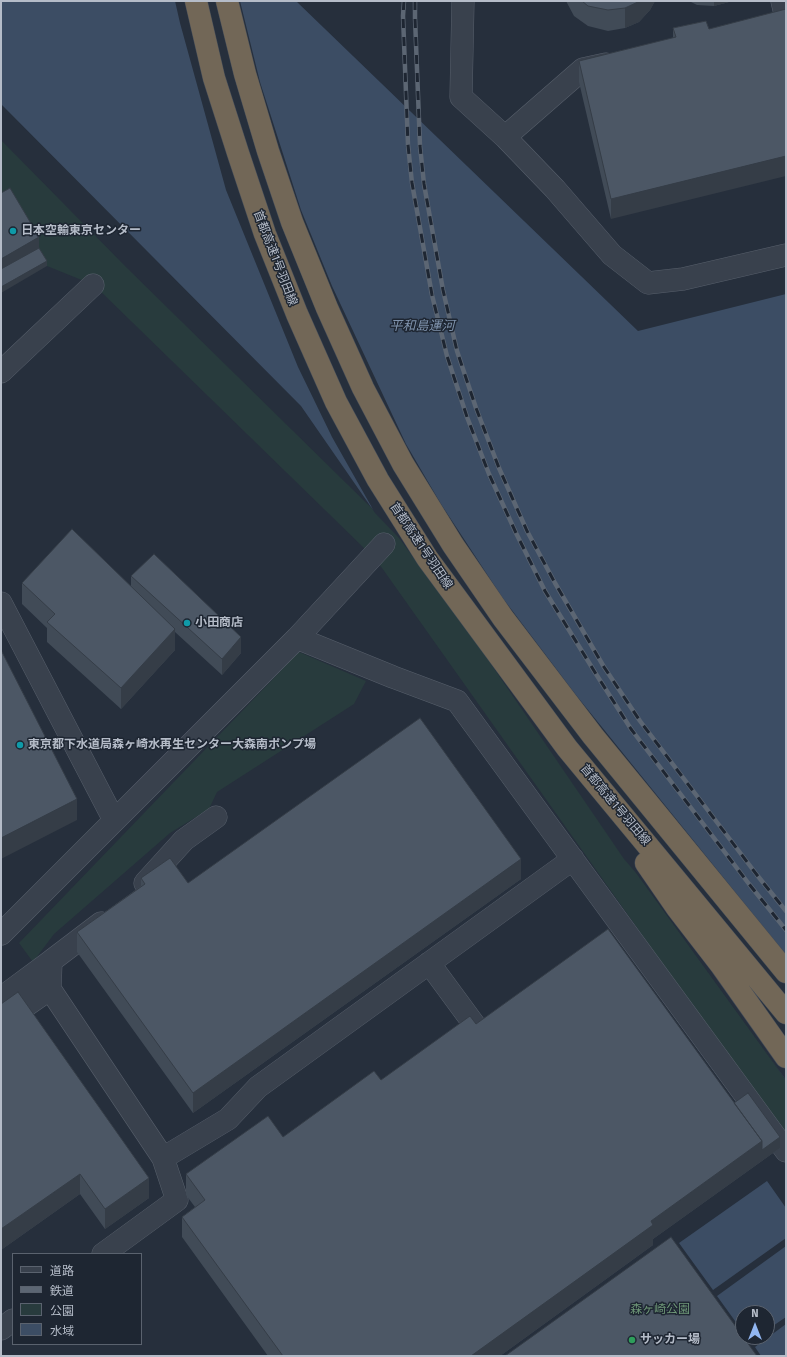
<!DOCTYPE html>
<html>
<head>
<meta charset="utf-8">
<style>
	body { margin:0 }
	#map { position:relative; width:787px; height:1357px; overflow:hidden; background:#262f3c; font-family:"Fira Sans","Noto Sans JP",sans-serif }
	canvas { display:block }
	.frame { position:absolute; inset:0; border:2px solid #b5bcc8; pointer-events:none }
	.legend { position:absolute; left:12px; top:1253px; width:130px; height:92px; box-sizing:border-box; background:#1e2632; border:1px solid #5a626e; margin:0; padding:5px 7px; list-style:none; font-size:12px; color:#b5bcc8 }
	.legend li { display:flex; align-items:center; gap:8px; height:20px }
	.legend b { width:20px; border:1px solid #5a626e }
	.north { position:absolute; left:735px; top:1305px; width:40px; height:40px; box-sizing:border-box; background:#1e2632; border:1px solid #5a626e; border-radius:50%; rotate:0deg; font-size:11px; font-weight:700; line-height:16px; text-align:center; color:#b5bcc8 }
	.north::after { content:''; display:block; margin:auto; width:14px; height:18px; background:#91b6f1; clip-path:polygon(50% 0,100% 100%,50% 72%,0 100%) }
</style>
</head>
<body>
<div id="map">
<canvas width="787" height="1357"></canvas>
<div class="frame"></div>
<ul class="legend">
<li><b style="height:5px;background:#39414d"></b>道路</li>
<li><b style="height:5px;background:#5c6673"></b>鉄道</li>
<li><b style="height:11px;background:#283b3d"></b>公園</li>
<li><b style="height:11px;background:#3c4d64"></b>水域</li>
</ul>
<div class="north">N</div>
</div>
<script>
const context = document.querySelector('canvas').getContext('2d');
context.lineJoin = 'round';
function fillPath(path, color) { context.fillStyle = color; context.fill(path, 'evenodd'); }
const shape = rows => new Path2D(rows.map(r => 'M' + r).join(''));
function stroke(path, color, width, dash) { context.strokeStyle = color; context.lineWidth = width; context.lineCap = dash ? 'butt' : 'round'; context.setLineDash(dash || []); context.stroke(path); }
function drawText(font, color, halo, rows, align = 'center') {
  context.font = font + ' "Fira Sans","Noto Sans JP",sans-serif'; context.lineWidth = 3; context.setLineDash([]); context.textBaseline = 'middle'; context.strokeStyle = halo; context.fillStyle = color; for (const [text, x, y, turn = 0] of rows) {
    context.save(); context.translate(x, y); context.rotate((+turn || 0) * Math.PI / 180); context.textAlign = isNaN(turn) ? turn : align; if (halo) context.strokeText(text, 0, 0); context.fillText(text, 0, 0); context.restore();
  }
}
const green = shape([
	[1,140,126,267,401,537,481,647,637,874,786,1080,786,1134,694,1008,382,568,364,548,94,285,47,266,10,204,1,209],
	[299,652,366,681,354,704,217,792,209,809,170,833,54,934,33,962,19,943]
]);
const water = shape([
	[1,1,296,1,638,331,786,294,786,1080,481,647,401,537,371,507,301,406,1,104],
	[767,1181,786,1208,786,1238,713,1290,679,1243],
	[786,1246,786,1317,767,1330,767,1313,743,1313,743,1332,717,1296],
	[786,1324,786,1356,761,1356,755,1347]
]);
const pier = shape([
	[175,1,240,1,260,82,301,210,332,286,406,444,441,504,502,597,576,695,786,955,786,1080,637,874,624,859,480,648,399,538,375,513,332,437,298,367,226,190,180,23]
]);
const minor = shape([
	[463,1,461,97,505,137,555,189,612,255,648,283,683,279,786,255],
	[782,1,786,18],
	[505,137,583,69,606,64],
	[1,372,93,285],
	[1,603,114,820],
	[297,638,393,677,457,701,786,1151],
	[145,883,184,840,216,817],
	[1,934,297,638,384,544],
	[51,961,101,923],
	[429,963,479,1031],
	[50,989,163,1158,228,1119,258,1087,573,859],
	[1,998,51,961,50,989,1,1023],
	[103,1254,177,1200,163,1158],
	[1,1329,13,1320]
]);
const highway = shape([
	[196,1,214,78,238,153,265,234,297,314,336,402,378,480,427,558,567,748,786,1013],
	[227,1,245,74,268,151,292,222,327,308,363,388,403,464,453,545,503,618,593,736,786,972],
	[646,863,677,908,721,965,786,1057]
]);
const rail = shape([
	[404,1,403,16,408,145,412,183,432,295,447,356,467,417,489,474,516,533,545,591,596,674,631,729,749,884,786,930],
	[415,1,415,18,420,146,424,184,443,290,457,351,476,408,499,468,527,531,555,583,604,667,640,721,757,875,786,911]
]);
const wall = shape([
	[566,1,655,1,650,10,639,22,625,28,608,31,588,26,574,16],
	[689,1,732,1,729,2,714,6,697,5],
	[706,21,611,219,579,82,579,61,673,38,673,28],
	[131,576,241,653,222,675,175,632,175,650,121,709,47,642,47,628,22,604,22,583,131,586],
	[141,878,188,883,521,879,193,1113,77,952,77,932,141,886],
	[1,1004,149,1198,105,1229,80,1194,1,1250],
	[476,1024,734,1103,780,1148,653,1239,653,1245,500,1356,268,1356,182,1237,182,1217,195,1207,186,1195,186,1174,283,1137,381,1080]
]);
const shadedWall = shape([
	[640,1,655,1,650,10,639,22,625,28,625,8],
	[714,1,732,1,729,2,714,6],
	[786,156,786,176,611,219,611,199],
	[39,237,39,253,1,275,1,259],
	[47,261,47,266,1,293,1,287],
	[175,629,175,650,121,709,121,688],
	[241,637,241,653,222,675,222,659],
	[77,799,77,820,1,859,1,838],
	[521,859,521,879,193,1113,193,1093],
	[780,1137,780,1148,653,1239,653,1245,500,1356,471,1356,651,1221,762,1141],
	[80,1174,80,1194,1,1250,1,1229],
	[149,1178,149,1198,105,1229,105,1209]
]);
const building = shape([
	[582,1,640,1,625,8,608,10,588,6,582,1],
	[786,9,786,156,611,199,579,61,676,37,673,28,706,21,709,29,786,9],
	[10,188,39,237,1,259,1,193,10,188],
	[39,248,47,261,1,287,1,269,39,248],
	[72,529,175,629,121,688,47,622,55,614,22,583,72,529],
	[154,554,241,637,222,659,131,576,154,554],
	[1,650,77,799,1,838,1,650],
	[420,718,521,859,193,1093,77,932,145,884,141,878,170,858,188,883,420,718],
	[608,929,762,1141,651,1221,653,1225,471,1356,283,1356,182,1217,205,1200,186,1174,268,1116,283,1137,374,1071,381,1080,470,1016,476,1024,608,929],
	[18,992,149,1178,105,1209,80,1174,1,1229,1,1004,18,992],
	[748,1093,780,1137,762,1150,762,1141,734,1103,748,1093],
	[671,1237,757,1356,505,1356,671,1237]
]);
const markers = [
	[13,231,4,"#0f9aa8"],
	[187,623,4,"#0f9aa8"],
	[20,745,4,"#0f9aa8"],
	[632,1340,4,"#2e9e5b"]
];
const poiNames = [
	["日本空輸東京センター",21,231],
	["小田商店",195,623],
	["東京都下水道局森ヶ崎水再生センター大森南ポンプ場",28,745],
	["サッカー場",640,1340]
];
const streetNames = [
	["首都高速1号羽田線",275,258,69],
	["首都高速1号羽田線",421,546,56],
	["首都高速1号羽田線",615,805,50]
];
const parkNames = [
	["森ヶ崎公園",660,1310]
];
const waterNames = [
	["平和島運河",422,326]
];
fillPath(green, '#283b3d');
fillPath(water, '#3c4d64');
fillPath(pier, '#262f3c');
stroke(minor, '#575f6b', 23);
stroke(highway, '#444c58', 23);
stroke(minor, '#39414d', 22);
stroke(highway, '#726757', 22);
stroke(rail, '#5c6673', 4.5);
stroke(rail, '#1e2632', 3, [9]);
fillPath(wall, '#414b57');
fillPath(shadedWall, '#353d47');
fillPath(building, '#4c5765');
stroke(building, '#353d47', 1);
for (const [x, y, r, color] of markers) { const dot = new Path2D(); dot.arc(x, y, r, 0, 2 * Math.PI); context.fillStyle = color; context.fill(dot); stroke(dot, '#1e2632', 1.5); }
drawText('bold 12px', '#b5bcc8', '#1e2632', poiNames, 'left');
drawText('12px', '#b5bcc8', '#1e2632', streetNames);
drawText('12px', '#6e9777', '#1e2632', parkNames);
drawText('italic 13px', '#7f93ad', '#1e2632', waterNames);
</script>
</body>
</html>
